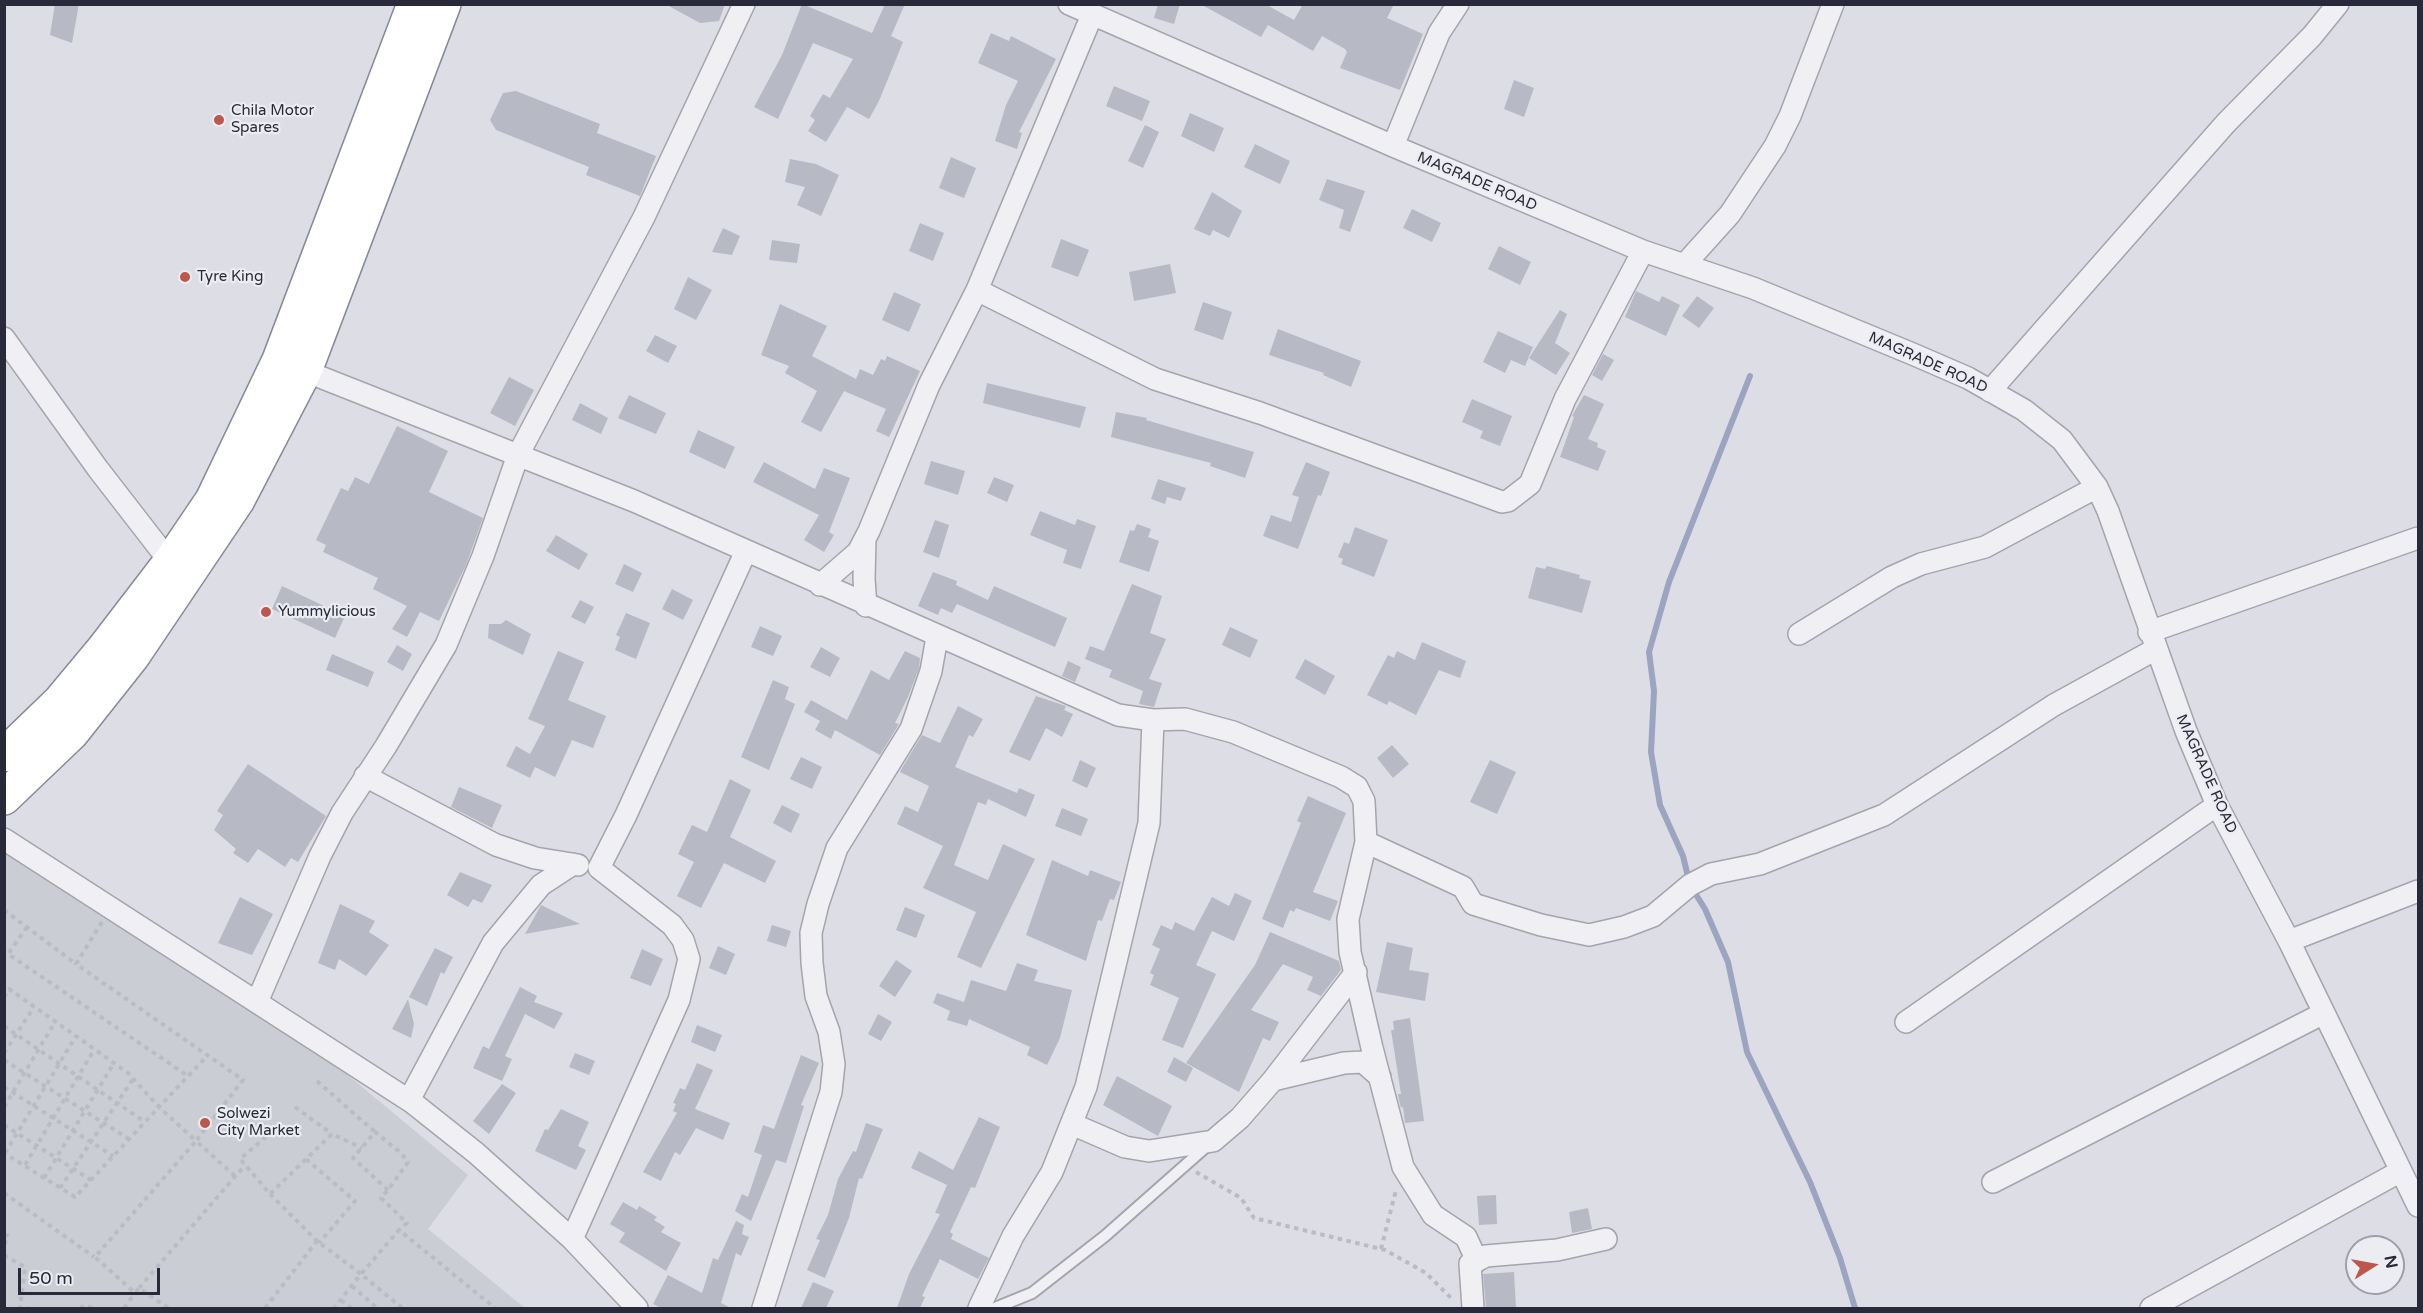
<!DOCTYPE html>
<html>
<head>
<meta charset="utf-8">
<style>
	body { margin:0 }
	#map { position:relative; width:2423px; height:1313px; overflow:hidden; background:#dddee5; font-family:"Varela Round",sans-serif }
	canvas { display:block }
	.frame { position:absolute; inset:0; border:6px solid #282a39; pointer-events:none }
	.north { position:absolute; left:2345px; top:1235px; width:60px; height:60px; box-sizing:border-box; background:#ecedf3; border:2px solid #9e9fa9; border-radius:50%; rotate:79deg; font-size:16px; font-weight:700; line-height:24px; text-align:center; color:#282a39 }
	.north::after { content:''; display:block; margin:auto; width:21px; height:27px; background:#bd574e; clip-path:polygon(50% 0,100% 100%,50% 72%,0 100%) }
	.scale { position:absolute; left:18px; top:1268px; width:142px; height:27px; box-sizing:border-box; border:3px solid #282a39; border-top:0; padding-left:8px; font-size:18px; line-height:21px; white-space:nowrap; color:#282a39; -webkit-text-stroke:4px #ecedf3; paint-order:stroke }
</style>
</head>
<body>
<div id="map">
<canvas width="2423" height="1313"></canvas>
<div class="frame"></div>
<div class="north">N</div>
<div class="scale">50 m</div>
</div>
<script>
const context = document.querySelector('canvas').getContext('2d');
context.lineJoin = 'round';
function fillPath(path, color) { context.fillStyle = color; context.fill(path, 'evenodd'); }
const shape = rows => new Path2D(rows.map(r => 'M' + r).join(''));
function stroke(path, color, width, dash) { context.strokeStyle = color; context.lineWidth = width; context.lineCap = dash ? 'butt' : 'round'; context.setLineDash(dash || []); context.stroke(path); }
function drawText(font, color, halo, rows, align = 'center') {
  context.font = font + ' "Varela Round",sans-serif'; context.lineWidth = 4.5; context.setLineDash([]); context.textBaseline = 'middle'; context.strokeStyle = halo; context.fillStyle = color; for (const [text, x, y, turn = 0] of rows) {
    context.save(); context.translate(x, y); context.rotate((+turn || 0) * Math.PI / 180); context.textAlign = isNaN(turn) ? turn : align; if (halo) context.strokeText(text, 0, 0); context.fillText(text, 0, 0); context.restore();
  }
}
const built = shape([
	[4,850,343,1071,468,1175,428,1229,525,1308,5,1308]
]);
const stream = shape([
	[1750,376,1669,582,1649,652,1654,691,1651,752,1660,805,1683,856,1690,885,1705,909,1728,962,1747,1052,1810,1182,1840,1258,1855,1308]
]);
const building = shape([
	[55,4,79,4,72,43,50,35],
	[665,4,725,4,719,21,700,23],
	[802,4,872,33,885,4,905,4,891,36,903,42,879,101,869,119,847,107,826,142,808,131,815,120,810,116,823,94,830,98,853,59,813,43,778,119,754,107,782,55],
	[1158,4,1180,4,1174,24,1154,18],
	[1200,4,1265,4,1294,20,1303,4,1394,4,1387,18,1423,34,1400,90,1340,68,1347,52,1345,49,1322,36,1313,51,1268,25,1261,37],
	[991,33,1009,41,1011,36,1056,59,1019,132,1022,133,1017,149,995,141,1006,105,1018,81,978,63],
	[1514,80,1534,88,1524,117,1504,109],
	[1114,86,1150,101,1142,121,1106,106],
	[516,91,600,124,597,133,656,156,640,196,586,175,589,167,496,130,490,120,503,93],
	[1190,113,1224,128,1214,152,1181,136],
	[1145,125,1159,132,1143,168,1128,161],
	[1255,144,1290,161,1280,184,1244,167],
	[951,157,976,168,964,198,939,188],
	[790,159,816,164,839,175,821,216,797,205,805,187,785,182],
	[1327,179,1365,191,1350,232,1339,228,1344,210,1319,200],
	[1212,192,1242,211,1229,238,1213,230,1210,236,1194,229],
	[1412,209,1441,223,1432,242,1403,228],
	[920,223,944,233,933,261,909,251],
	[723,228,740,236,732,255,712,252],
	[1061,239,1089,250,1078,277,1051,267],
	[772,240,800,244,797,263,769,260],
	[1499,246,1531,262,1520,285,1488,269],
	[1170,264,1176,293,1134,301,1129,272],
	[688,277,712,290,696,320,674,309],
	[1636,291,1659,302,1662,296,1680,305,1666,336,1625,317],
	[894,292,921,304,909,332,882,320],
	[1697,296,1714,308,1699,328,1682,316],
	[1203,302,1232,312,1223,340,1194,330],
	[780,304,827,326,812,356,856,379,860,369,873,375,881,359,885,361,887,356,920,371,889,437,876,431,886,409,844,391,821,432,801,422,817,391,785,373,789,366,761,355],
	[1560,310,1567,314,1555,343,1570,353,1556,375,1529,358],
	[1278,329,1361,361,1351,387,1323,375,1324,373,1269,355],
	[1498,331,1533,347,1525,366,1511,360,1505,373,1483,362],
	[655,335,677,346,668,363,646,351],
	[1603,354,1614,360,1602,381,1592,375],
	[509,377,534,390,515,426,490,413],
	[987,383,1086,407,1080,428,983,403],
	[629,395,666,413,656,434,618,418],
	[1584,395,1604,404,1588,439,1598,443,1597,447,1606,451,1598,471,1560,457,1574,417,1572,416],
	[1472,399,1512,416,1500,446,1480,438,1483,431,1462,422],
	[580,403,608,418,601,434,572,420],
	[1116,412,1147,418,1146,420,1254,452,1245,478,1210,466,1211,463,1111,437],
	[397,426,448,451,429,492,483,518,466,565,439,621,420,612,407,637,392,629,407,606,373,589,378,578,323,552,326,545,316,540,341,488,348,491,355,477,369,484],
	[698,430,735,447,725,469,689,452],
	[931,461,965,471,958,495,924,484],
	[764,462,815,489,824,468,850,478,829,532,834,535,824,552,804,540,819,515,753,482],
	[1306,462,1330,472,1321,496,1318,495,1298,549,1263,536,1271,515,1291,522,1299,497,1292,495],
	[994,477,1014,485,1007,502,987,493],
	[1158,479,1186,488,1181,501,1167,497,1165,504,1151,499],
	[1040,511,1075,525,1077,519,1096,526,1081,569,1063,563,1067,550,1030,535],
	[935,520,949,525,939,558,923,552],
	[1137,524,1151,529,1148,537,1159,541,1149,572,1119,562,1130,530,1134,531],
	[1355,527,1388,540,1374,577,1341,564,1343,559,1338,557,1344,542,1349,544],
	[556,535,588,554,579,570,546,551],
	[624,564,642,573,633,592,615,584],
	[1547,566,1580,575,1579,578,1591,581,1582,613,1528,598,1536,567,1545,569],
	[933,572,957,581,956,585,988,600,994,586,1067,618,1055,647,957,604,952,613,941,608,938,615,918,606],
	[1132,584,1162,596,1150,633,1166,639,1149,679,1162,683,1154,707,1139,704,1143,691,1109,677,1112,670,1085,659,1090,646,1104,651],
	[282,586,345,616,335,638,272,609],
	[672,589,693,600,683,620,662,609],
	[580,600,594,607,585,624,571,617],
	[626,613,650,623,636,659,615,650,620,637,616,635],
	[506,620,531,634,523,655,488,638,489,624,501,624],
	[760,626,782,636,773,656,751,647],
	[1230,627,1258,640,1250,658,1222,645],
	[1422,642,1466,661,1460,678,1439,670,1416,715,1389,701,1387,705,1367,695,1388,655,1394,658,1397,651,1415,660],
	[397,645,412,654,403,671,387,662],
	[821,647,840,658,830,677,810,667],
	[558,651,584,662,568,700,606,716,593,748,572,740,555,777,535,767,530,778,506,766,516,746,530,754,545,726,528,719],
	[905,651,920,658,919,668,908,697,895,723,899,724,880,755,835,730,831,739,815,730,820,721,804,712,811,700,847,720,871,670,889,680],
	[332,654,374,672,368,687,326,670],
	[1305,659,1335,676,1325,695,1295,678],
	[1068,661,1081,667,1075,682,1062,676],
	[773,680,789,687,785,699,795,704,769,770,741,757],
	[1036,696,1066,706,1064,710,1073,714,1062,737,1046,728,1030,761,1009,752],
	[958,706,983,719,973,737,969,735,955,767,1017,793,1019,788,1035,795,1026,817,988,799,986,805,978,802,954,865,988,880,1003,844,1035,859,981,968,957,957,976,912,923,888,943,846,897,824,905,806,918,812,929,786,900,772,902,768,922,735,940,743],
	[1392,745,1409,764,1393,778,1377,758],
	[801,757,822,767,812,789,790,779],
	[1080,760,1096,768,1087,788,1072,781],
	[1490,760,1516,772,1497,814,1470,802],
	[248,764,326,816,298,862,291,858,285,867,258,849,248,863,233,853,236,849,214,830,223,815,217,811],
	[730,779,751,790,730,837,776,861,765,883,724,863,701,908,677,896,694,862,678,854,692,825,707,832],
	[459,787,502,805,492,828,451,807],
	[1308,796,1346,813,1313,892,1338,901,1330,921,1296,908,1294,912,1290,910,1283,928,1262,919,1301,823,1297,821],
	[782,805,800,814,791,833,773,823],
	[1062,808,1088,819,1081,836,1055,826],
	[1052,860,1088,876,1090,870,1121,882,1114,900,1110,899,1102,921,1098,920,1086,961,1026,935],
	[460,872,492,885,482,903,473,899,468,907,447,895],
	[1235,893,1252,901,1234,941,1212,931,1196,965,1216,974,1183,1048,1162,1040,1179,998,1150,985,1154,975,1150,973,1160,949,1152,945,1161,925,1172,930,1175,922,1194,931,1212,897,1229,906],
	[240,897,273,914,252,955,218,943],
	[340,904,375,921,369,932,389,945,366,976,339,959,335,970,318,963],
	[541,905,580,924,525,934],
	[905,907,925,915,916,938,896,930],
	[772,925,791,931,786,947,767,941],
	[1270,932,1339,961,1341,970,1321,996,1307,990,1313,977,1283,964,1251,1010,1279,1022,1270,1041,1263,1038,1239,1092,1186,1063,1255,965],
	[1387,942,1413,948,1409,970,1429,973,1425,1001,1376,992],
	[718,946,735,954,726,975,709,968],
	[435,948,453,957,444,974,441,972,427,1006,409,997],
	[642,949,663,959,651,986,630,978],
	[896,960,912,971,895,997,879,986],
	[1017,963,1038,970,1034,981,1072,990,1060,1038,1047,1065,1027,1055,1030,1047,969,1019,967,1026,947,1020,950,1011,933,1003,937,993,964,1002,971,980,1006,991],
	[520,987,537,996,534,1002,563,1013,554,1029,525,1014,505,1056,512,1059,502,1081,473,1068,483,1046,489,1049],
	[408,999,414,1024,411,1038,392,1029],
	[878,1014,892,1022,881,1041,868,1034],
	[1410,1018,1424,1121,1405,1123,1403,1107,1401,1108,1399,1100,1398,1094,1401,1094,1391,1030,1394,1030,1393,1021],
	[697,1025,722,1035,715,1052,691,1042],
	[575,1053,595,1061,589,1075,569,1067],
	[801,1055,819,1063,801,1105,804,1106,786,1163,776,1160,751,1221,735,1211,742,1194,748,1197,762,1155,754,1152,763,1125,774,1129],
	[1174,1057,1193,1068,1186,1082,1167,1072],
	[697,1063,713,1070,695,1109,730,1123,723,1140,696,1128,680,1155,675,1152,661,1181,643,1172,677,1113,673,1111,676,1104,673,1103,680,1088,685,1090],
	[1117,1076,1172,1106,1158,1136,1103,1105],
	[502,1084,516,1093,489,1134,473,1121],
	[561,1109,589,1122,578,1146,586,1150,576,1170,535,1151,545,1129,548,1130],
	[979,1117,1000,1127,975,1188,971,1187,950,1232,953,1234,951,1239,989,1258,978,1279,940,1259,922,1296,925,1297,920,1308,897,1308,909,1274,940,1214,935,1213,947,1185,911,1168,919,1151,953,1170],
	[866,1123,883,1129,862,1179,859,1178,849,1218,825,1278,807,1270,820,1240,816,1239,828,1215,838,1179,853,1151,856,1152],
	[1496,1195,1497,1224,1479,1225,1477,1196],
	[623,1202,637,1210,639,1206,657,1217,654,1220,665,1227,661,1232,681,1243,666,1271,619,1242,625,1233,610,1224],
	[1588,1208,1592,1229,1572,1233,1569,1212],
	[736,1221,744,1225,742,1234,749,1237,741,1256,736,1253,721,1303,731,1308,661,1308,653,1304,668,1275,702,1293,713,1258,718,1260],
	[1514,1272,1516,1308,1486,1308,1483,1274],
	[813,1282,834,1291,826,1308,801,1308]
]);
const path = shape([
	[4,910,76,964],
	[102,922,76,964,243,1080,196,1141,159,1107,207,1056],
	[27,927,8,954,188,1076],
	[4,997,9,989,76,1036,128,1073,159,1107,75,1197,4,1153],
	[4,1026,145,1122],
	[4,1053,34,1007],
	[4,1060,129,1139],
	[317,1081,375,1132],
	[4,1087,113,1156],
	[4,1107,55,1022],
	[295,1107,332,1134],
	[4,1125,91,1180],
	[280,1125,240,1159,270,1194,332,1134,362,1148],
	[5,1153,76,1036],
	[306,1159,355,1201,319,1243],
	[25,1165,94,1050],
	[1196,1172,1241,1198,1254,1218,1385,1250,1426,1273,1453,1300],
	[44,1178,114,1063],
	[60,1188,133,1079],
	[388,1190,353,1158,375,1132,401,1153,408,1162,406,1165,388,1190,381,1198,407,1223,399,1230],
	[4,1193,94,1257],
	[270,1194,317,1241],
	[4,1234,8,1236,4,1246],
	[1381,1249,1396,1190],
	[4,1255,25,1267,20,1308,28,1308],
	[352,1286,377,1308],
	[139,1288,245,1165],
	[341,1300,351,1308],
	[80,1308,86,1305,92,1308],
	[124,1308,135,1293],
	[168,1308,139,1288,135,1293,95,1257,196,1141,235,1176],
	[265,1308,317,1241,361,1274,334,1308],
	[402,1308,361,1274,399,1230,495,1308]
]);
const lane = shape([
	[995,1308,1032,1293,1105,1236,1208,1145]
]);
const street = shape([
	[1069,4,1393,146,1643,251,1753,288,1915,355,1968,378,2024,410,2062,440,2097,487,2108,511,2186,731,2217,805,2289,941,2418,1206],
	[1393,146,1439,33,1458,4],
	[1685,264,1730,214,1775,146,1790,116,1833,4],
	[977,290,1155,379,1260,413,1502,502,1508,501,1530,484,1565,399,1643,251],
	[4,338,98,469,170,562],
	[305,371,634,501,1118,715,1153,720,1149,823,1086,1087,1052,1172,1013,1236,979,1308],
	[1990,391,2226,123,2312,36,2338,4],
	[865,539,864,579,866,606],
	[820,585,858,552,869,531,929,385,977,290,1092,15],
	[2149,632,2418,538],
	[1799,634,1892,577,1921,564,1985,547,2097,487],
	[1153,720,1185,719,1233,732,1341,777,1357,787,1364,801,1366,842,1348,919,1350,952,1372,1048,1403,1167,1433,1215,1466,1237,1477,1261],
	[365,776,496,845,535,858,578,865],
	[4,839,413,1103,476,1153,572,1239,637,1308],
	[1366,842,1463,887,1473,904,1541,925,1589,935,1624,927,1653,916,1690,885,1711,874,1760,864,1884,815,2054,705,2156,649],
	[2289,941,2418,891],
	[257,1002,320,856,342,813,386,746,446,645,483,556,518,455,644,217,744,4],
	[1906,1022,2217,805],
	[1273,1080,1344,1063,1363,1062,1380,1077],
	[409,1100,493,943,541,885,573,864],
	[1072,1124,1125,1147,1149,1151,1213,1141,1240,1118,1273,1080,1356,972],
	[1993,1182,2324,1013],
	[572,1239,679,1000,689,959,683,940,672,925,599,868,626,815,746,551],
	[763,1308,831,1092,834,1064,829,1032,816,996,812,963,811,933,818,904,837,848,911,729,931,671,937,637],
	[1473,1308,1470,1264,1486,1256,1557,1250,1606,1239],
	[2151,1308,2401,1171]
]);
const highway = shape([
	[4,755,59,702,104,648,170,562,212,500,279,360,414,4],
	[4,798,72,733,133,656,238,500,305,371,444,4]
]);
const markers = [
	[219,120,6,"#bd574e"],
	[185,277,6,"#bd574e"],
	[266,612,6,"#bd574e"],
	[205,1123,6,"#bd574e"]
];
const poiNames = [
	["Chila Motor",231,111],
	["Spares",231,128],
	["Tyre King",197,277],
	["Yummylicious",278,612],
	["Solwezi",217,1114],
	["City Market",217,1131]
];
const streetNames = [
	["MAGRADE ROAD",1477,182,23],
	["MAGRADE ROAD",1928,363,24],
	["MAGRADE ROAD",2206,774,66]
];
fillPath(built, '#cbcdd5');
stroke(stream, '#9ba5c1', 6);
fillPath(building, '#b7b9c4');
stroke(lane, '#a3a4ae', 14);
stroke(street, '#a3a4ae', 24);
stroke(highway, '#868999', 36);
stroke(path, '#bbbcc3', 4, [4.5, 4.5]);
stroke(lane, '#efeff4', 10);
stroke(street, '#efeff4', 21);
stroke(highway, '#fff', 33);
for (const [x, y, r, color] of markers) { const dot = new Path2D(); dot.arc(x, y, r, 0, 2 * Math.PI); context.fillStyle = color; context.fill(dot); stroke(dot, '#ecedf3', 2); }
drawText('15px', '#282a39', '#ecedf3', poiNames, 'left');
drawText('15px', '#282a39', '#ecedf3', streetNames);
</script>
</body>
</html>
